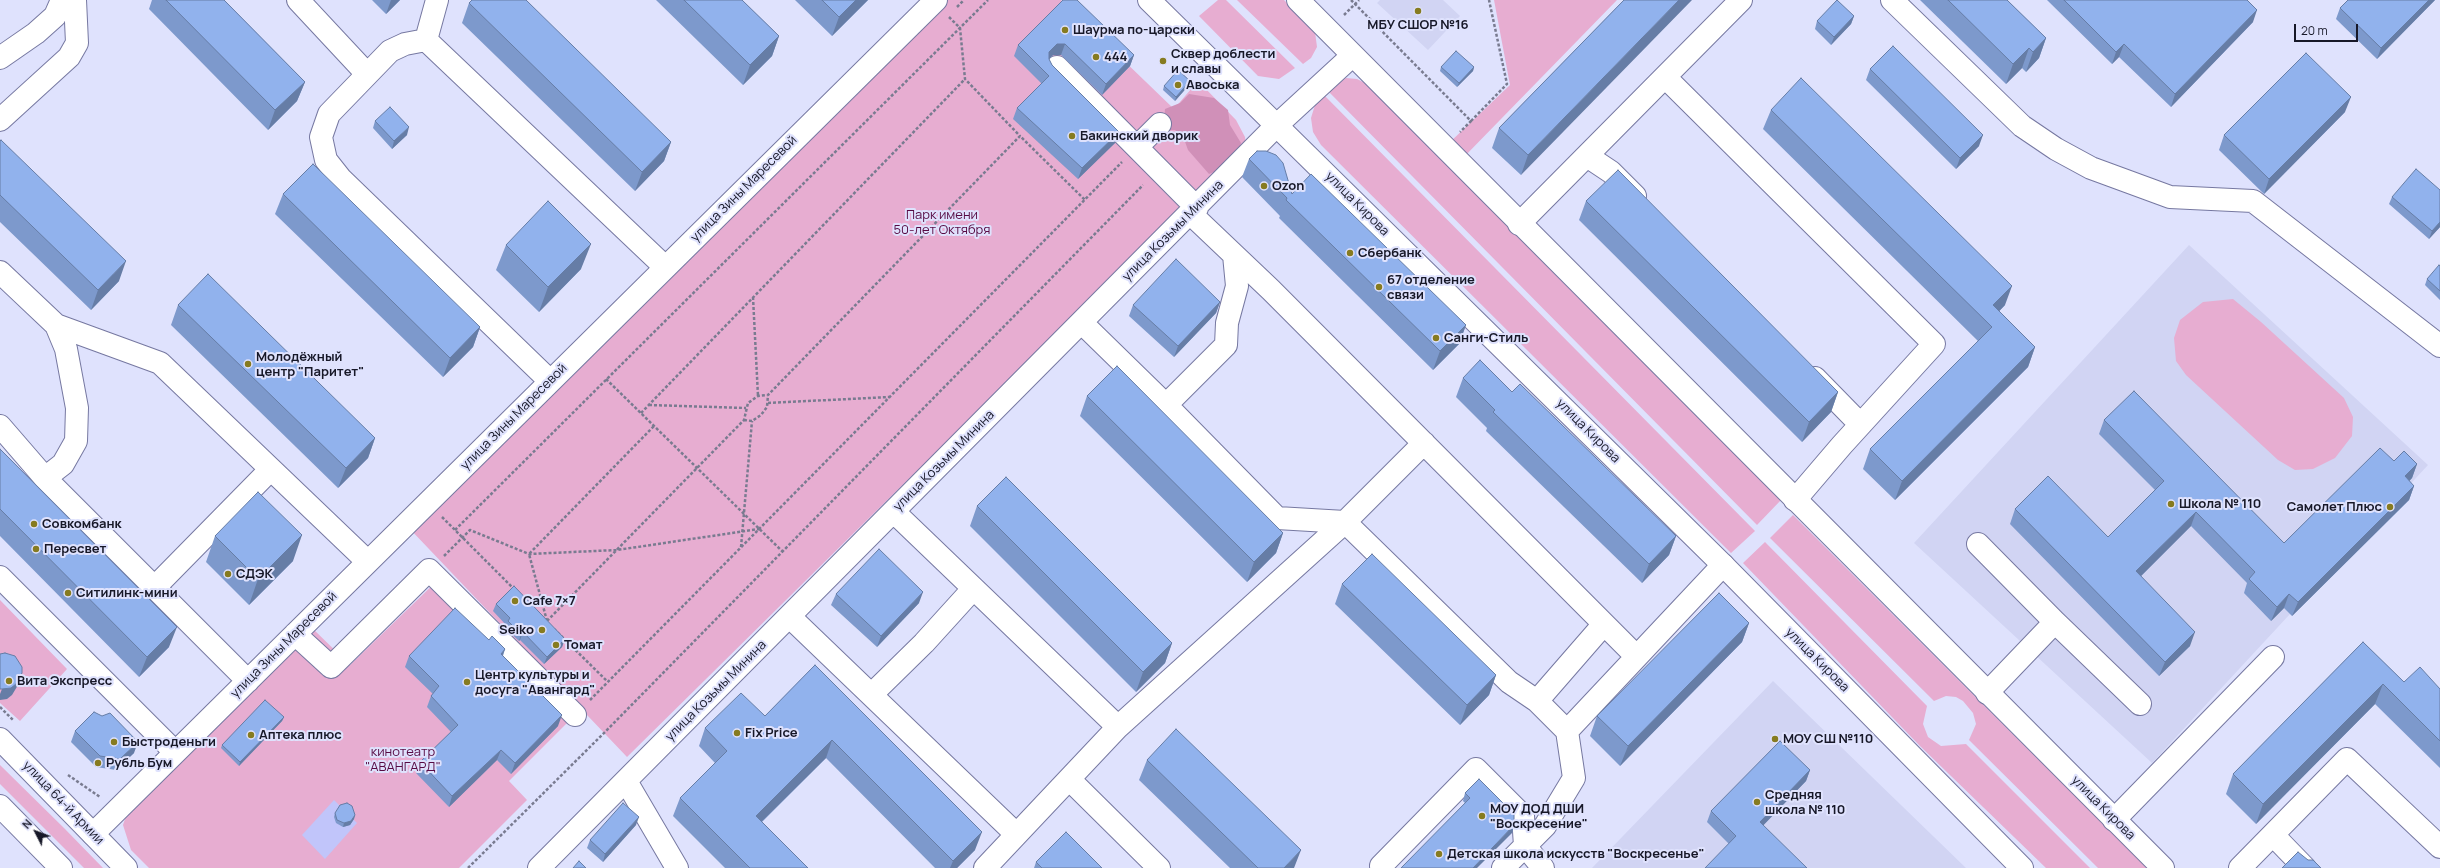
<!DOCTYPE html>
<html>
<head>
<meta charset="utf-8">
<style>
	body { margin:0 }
	#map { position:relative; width:2440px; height:868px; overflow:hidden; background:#dfe2fd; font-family:Manrope,sans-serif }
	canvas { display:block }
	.north { position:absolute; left:16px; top:812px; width:40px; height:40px; -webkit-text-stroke:3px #dfe2fd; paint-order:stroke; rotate:312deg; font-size:11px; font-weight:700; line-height:16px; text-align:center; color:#171828 }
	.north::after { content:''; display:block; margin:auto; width:14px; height:18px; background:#171828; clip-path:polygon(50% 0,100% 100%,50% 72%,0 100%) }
	.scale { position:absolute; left:2294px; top:24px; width:64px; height:18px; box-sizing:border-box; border:2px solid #171828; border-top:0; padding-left:5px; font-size:12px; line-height:14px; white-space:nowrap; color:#171828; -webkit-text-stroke:3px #dfe2fd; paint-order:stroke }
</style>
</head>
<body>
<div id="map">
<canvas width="2440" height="868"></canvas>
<div class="north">N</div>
<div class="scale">20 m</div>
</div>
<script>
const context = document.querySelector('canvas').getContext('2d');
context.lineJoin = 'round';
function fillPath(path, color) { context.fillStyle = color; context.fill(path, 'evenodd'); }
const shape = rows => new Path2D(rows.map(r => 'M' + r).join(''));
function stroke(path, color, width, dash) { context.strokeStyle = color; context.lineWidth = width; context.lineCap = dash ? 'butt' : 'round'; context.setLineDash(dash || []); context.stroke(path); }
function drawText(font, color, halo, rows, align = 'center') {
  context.font = font + ' Manrope,sans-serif'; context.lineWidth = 4; context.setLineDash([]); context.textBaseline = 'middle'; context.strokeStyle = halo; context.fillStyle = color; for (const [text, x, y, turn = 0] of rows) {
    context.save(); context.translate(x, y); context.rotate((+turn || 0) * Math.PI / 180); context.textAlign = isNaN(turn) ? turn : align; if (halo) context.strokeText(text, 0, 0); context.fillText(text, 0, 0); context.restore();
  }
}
const built = shape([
	[1380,0,1443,0,1460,16,1428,50,1377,3],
	[2189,245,2428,465,2152,763,1914,543],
	[1773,681,1966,868,1592,868]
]);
const green = shape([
	[942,0,1061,0,1174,109,1197,82,1203,86,1236,120,1245,137,1246,146,627,757,409,528],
	[1218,0,1226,0,1295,68,1279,79,1258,76,1199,16],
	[1237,0,1284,0,1315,32,1317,47,1311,58,1303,64],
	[1494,0,1617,0,1462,159,1448,144,1510,85],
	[1346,78,1357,79,1367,84,1781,500,1757,525,1328,91],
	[1323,94,1755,531,1731,553,1321,145,1313,132,1311,118,1315,105],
	[2233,299,2261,322,2344,398,2353,417,2352,436,2335,458,2313,469,2295,470,2278,460,2186,375,2176,361,2174,338,2180,320,2203,302],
	[1793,515,2147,868,2098,868,1969,740,1976,724,1973,713,1963,701,1956,697,1946,696,1934,701,1770,538],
	[1765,542,1927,706,1923,724,1928,737,1941,746,1966,744,2090,868,2046,868,1920,746,1743,563],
	[441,577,581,709,509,781,527,800,459,868,149,868,131,850,123,825,128,810,309,625,350,665],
	[0,600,67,669,20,721,0,703],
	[0,765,65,829,103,868,84,868,0,784]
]);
const forest = shape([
	[1189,94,1214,98,1228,110,1230,125,1241,143,1237,155,1228,166,1209,174,1188,150,1184,139,1175,130,1163,130,1165,109,1180,103]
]);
const water = shape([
	[334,800,357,823,325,859,302,835]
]);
const path = shape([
	[1351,0,1471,121,1460,132],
	[957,7,964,0],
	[1344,15,1359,0],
	[949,17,960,28,965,79,1020,136],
	[1471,121,1507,84,1489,0],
	[753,297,758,396],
	[606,379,783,552],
	[768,403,889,397],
	[649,405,746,408],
	[641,413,965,79],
	[744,420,752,421,761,415,767,407,768,395],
	[442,517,514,589],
	[455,530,988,0],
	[741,547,752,421],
	[444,556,470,530,529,554,617,550,759,529],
	[547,621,744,420,748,403,758,396,768,395,1020,136,1085,200],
	[547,621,529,554,654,426],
	[554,629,607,681],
	[590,700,1122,162],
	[0,707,14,721],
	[68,775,100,797],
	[468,868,605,732,1143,185]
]);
const minor = shape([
	[298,0,367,74],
	[1892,0,2022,126,2056,149,2091,168,2170,197,2253,201,2440,346],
	[426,40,437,0],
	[0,58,36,33,55,16,62,0],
	[1057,67,1197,208],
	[1665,77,1934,344,1842,445,1795,500],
	[0,120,69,57,77,43,75,0],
	[1137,147,1160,124],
	[1587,156,1611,172,1635,196],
	[1191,214,1271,290,1636,656],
	[1519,224,1741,0],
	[1234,255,1237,286,1227,323,1226,345,1166,405,1277,518,1345,522,1509,682,1537,701,1567,731],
	[0,272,56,325,160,363,368,562],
	[1082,323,1166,405],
	[1815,378,1860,424],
	[550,381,341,179,326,160,321,137,329,114,390,51,405,44,426,40,665,267],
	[0,426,45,478,248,681],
	[45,478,63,464,76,441,77,408,66,349,56,325],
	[894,512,1118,727],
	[1978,544,2055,622,1987,693],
	[0,577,175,752],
	[155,587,271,469],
	[790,617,1016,834],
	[2055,622,2140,704],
	[295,634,331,667,429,570,575,715],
	[872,694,924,643,973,589],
	[1537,701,1604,624],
	[1069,779,1159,868],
	[626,781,677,868],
	[2114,820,2273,657],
	[93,834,936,0],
	[2273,835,2305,868],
	[1381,866,1476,769,1523,816,1525,846,1543,868],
	[539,868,1277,125,1352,56],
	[985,868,1118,727,1345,522,1424,443],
	[1503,868,1545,826,1574,778,1567,731,1723,565],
	[2240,868,2347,759,2440,847]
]);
const major = shape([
	[1149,0,1723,565,2022,868],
	[1298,0,2163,868]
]);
const highway = shape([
	[0,739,126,868],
	[0,806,61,868]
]);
const wall = shape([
	[152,0,224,0,305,82,297,101,268,130,149,9],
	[372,0,400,0,386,14],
	[656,0,742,0,779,36,772,56,743,85],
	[795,0,868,0,832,36],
	[1063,0,1134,55,1130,66,1102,95,1061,55,1053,55,1049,59,1052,65,1115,143,1078,179,1013,119,1017,108,1042,84,1014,56,1018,45],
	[1624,0,1521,175,1492,148,1499,128],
	[1920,0,2007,0,2046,38,2039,58,2026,72,2022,68,2006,84],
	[2047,0,2247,0,2253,22,2171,107,2119,57,2112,64],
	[2348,0,2435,0,2377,59,2336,19,2340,8],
	[469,3,671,142,664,161,635,191,462,23],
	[1854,16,1851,24,1831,45,1815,29,1817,21],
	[1441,67,1474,67,1473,71,1457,87,1440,71],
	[1870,69,1979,146,1956,169,1866,80],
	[1190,81,1189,85,1175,101,1163,90,1164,86],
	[1771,110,2005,305,1999,311,2035,347,2028,367,1895,500,1863,469,1870,449,1978,341,1763,129],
	[2345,112,2264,194,2219,150,2224,135],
	[375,121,407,135,392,149,373,128],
	[0,141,119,281,91,310,0,222],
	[1249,159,1292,194,1466,325,1459,344,1433,370,1279,218,1280,216,1242,177],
	[2440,190,2440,227,2429,239,2389,204,2392,197],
	[283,194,480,327,473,347,443,377,275,214],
	[1586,201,1838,392,1831,412,1802,442,1579,220],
	[506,245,581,269,539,312,496,270],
	[2440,266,2440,300,2425,285,2427,279],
	[1220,302,1216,313,1174,357,1129,316,1133,305],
	[178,305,375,438,368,458,338,488,171,325],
	[1463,378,1512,392,1676,536,1669,555,1642,583,1486,431,1487,428,1456,397],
	[1087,396,1283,533,1276,553,1247,582,1080,416],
	[2104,420,2284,543,2394,461,2417,464,2412,478,2409,481,2414,486,2409,500,2292,616,2284,608,2271,621,2244,593,2247,583,2191,526,2141,576,2190,646,2159,676,2010,524,2015,509,2108,537,2155,490,2099,434],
	[0,449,169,647,139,677,0,536],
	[977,506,1172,643,1165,663,1136,692,970,526],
	[215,536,293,561,249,605,206,562],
	[1342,584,1496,675,1489,695,1460,725,1335,604],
	[836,594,919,603,877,647,831,605],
	[496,604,565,639,562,647,544,664,520,640,519,641,505,628,506,625,493,611],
	[1749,623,1742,642,1620,766,1590,736,1597,716],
	[489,640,505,649,503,656,558,726,511,774,497,760,449,807,416,773,420,762,451,732,427,707,431,696,433,694,405,667,409,656],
	[2363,642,2404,682,2440,689,2440,768,2375,704,2256,824,2226,794,2233,774],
	[815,665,975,850,957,868,935,868,826,758,762,822,808,868,725,868,673,816,680,798,715,763,699,746,705,728,765,716],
	[284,717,282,721,239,766,221,748,222,745],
	[75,731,134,753,116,770,96,767,71,742],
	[1147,760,1294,868,1230,868,1139,780],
	[1810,770,1806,781,1763,825,1729,844,1707,822,1711,811],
	[1465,793,1514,825,1512,833,1465,803,1463,801],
	[335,813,355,815,354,819,350,825,343,827,336,823,334,817],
	[636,825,603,862,587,848,590,840],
	[1036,862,1102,868,1034,868]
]);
const shadedWall = shape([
	[391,0,400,0,386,14],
	[856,0,868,0,832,36,839,17],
	[1679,0,1692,0,1521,175,1528,155],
	[2429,0,2435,0,2377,59,2381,48],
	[2257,10,2253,22,2171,107,2175,94],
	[1854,16,1851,24,1831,45,1834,37],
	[779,36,772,56,743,85,750,65],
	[2046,38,2039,58,2026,72,2033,52],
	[1057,44,1065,44,1061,55,1053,55,1045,63,1049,52],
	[2124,44,2119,57,2112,64,2116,52],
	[2029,48,2022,68,2006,84,2013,64],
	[1134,55,1130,66,1102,95,1106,84],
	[1474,67,1473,71,1457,87,1459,83],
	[1190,81,1189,85,1175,101,1176,97],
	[305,82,297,101,268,130,275,110],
	[2351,97,2345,112,2264,194,2269,179],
	[409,127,407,135,392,149,394,141],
	[1119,132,1115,143,1078,179,1082,168],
	[1983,135,1979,146,1956,169,1960,158],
	[671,142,664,161,635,191,642,172],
	[2440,222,2440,227,2429,239,2432,231],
	[591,244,581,269,539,312,548,287],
	[126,261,119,281,91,310,98,290],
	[2012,286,2005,305,1988,323,1993,305],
	[1220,302,1216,313,1174,357,1178,346],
	[1466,325,1459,344,1433,370,1440,351],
	[480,327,473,347,443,377,450,358],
	[2035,347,2028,367,1895,500,1902,481],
	[1838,392,1831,412,1802,442,1809,422],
	[375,438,368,458,338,488,346,468],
	[2417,464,2412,478,2400,491,2405,476],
	[2414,486,2409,500,2292,616,2298,602],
	[2196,512,2191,526,2131,586,2136,571],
	[1283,533,1276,553,1247,582,1254,562],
	[302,535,293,561,249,605,258,579],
	[1676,536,1669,555,1642,583,1649,564],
	[923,592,919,603,877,647,881,636],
	[2289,594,2284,608,2271,621,2277,607],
	[1749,623,1742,642,1620,766,1628,746],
	[177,627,169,647,139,677,147,657],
	[523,632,520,640,519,641,521,634],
	[2195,632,2190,646,2159,676,2165,662],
	[565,639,562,647,544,664,547,657],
	[1172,643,1165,663,1136,692,1143,672],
	[505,649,501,659,501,654],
	[22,673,18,685,12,695,7,699,0,700,0,694,2,689],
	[1496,675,1489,695,1460,725,1467,705],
	[2383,684,2375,704,2256,824,2263,804],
	[562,715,558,726,511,774,515,763],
	[284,717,282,721,239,766,240,762],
	[832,740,826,758,749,834,756,816],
	[138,742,134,753,116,770,120,759],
	[501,750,497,760,449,807,452,796],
	[1810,770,1806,781,1756,833,1760,822],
	[355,815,354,819,350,825,343,827,344,823],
	[639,817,636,825,603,862,605,854],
	[1514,825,1512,833,1477,868,1473,868],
	[982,832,975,850,957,868,950,868,953,861],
	[1301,850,1294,868,1284,868]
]);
const building = shape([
	[166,0,224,0,305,82,275,110,166,0],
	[472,0,526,0,671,142,642,172,469,3,472,0],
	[684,0,742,0,779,36,750,65,684,0],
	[822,0,856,0,839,17,822,0],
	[1063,0,1077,0,1134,55,1106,84,1065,44,1057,44,1049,52,1049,59,1052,65,1119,132,1082,168,1017,108,1049,76,1018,45,1063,0],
	[1624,0,1679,0,1528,155,1499,128,1624,0],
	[1837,0,1854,16,1834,37,1817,21,1837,0],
	[1948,0,2007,0,2046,38,2033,52,2029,48,2013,64,1948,0],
	[2064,0,2247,0,2257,10,2175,94,2124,44,2116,52,2064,0],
	[2348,0,2429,0,2381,48,2340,8,2348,0],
	[1893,46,1983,135,1960,158,1870,69,1893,46],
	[1456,51,1474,67,1459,83,1441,67,1456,51],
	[2306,53,2351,97,2269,179,2224,135,2306,53],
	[1178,70,1190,81,1176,97,1164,86,1178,70],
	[1801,78,2012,286,1993,305,2035,347,1902,481,1870,449,1992,327,1771,110,1801,78],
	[390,107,409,127,394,141,375,121,390,107],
	[1,140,126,261,98,290,0,195,0,141,1,140],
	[1257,151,1266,151,1276,155,1283,163,1292,194,1311,174,1466,325,1440,351,1286,200,1287,198,1249,159,1257,151],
	[313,164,480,327,450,358,283,194,313,164],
	[2416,169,2440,190,2440,222,2432,231,2392,197,2416,169],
	[1618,170,1838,392,1809,422,1586,201,1618,170],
	[548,201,591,244,548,287,506,245,548,201],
	[1176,259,1220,302,1178,346,1133,305,1176,259],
	[2439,265,2440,266,2440,291,2427,279,2439,265],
	[208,274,375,438,346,468,178,305,208,274],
	[1480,360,1512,392,1520,384,1676,536,1649,564,1493,412,1495,410,1463,378,1480,360],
	[1117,366,1283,533,1254,562,1087,396,1117,366],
	[2134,391,2284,543,2380,448,2394,461,2404,451,2417,464,2405,476,2414,486,2298,602,2289,594,2277,607,2249,579,2255,572,2196,512,2136,571,2195,632,2165,662,2015,509,2048,476,2108,537,2164,481,2104,420,2134,391],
	[0,449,177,627,147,657,0,509,0,449],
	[1006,477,1172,643,1143,672,977,506,1006,477],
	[258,492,302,535,258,579,215,536,258,492],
	[879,549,923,592,881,636,836,594,879,549],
	[1372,554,1496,675,1467,705,1342,584,1372,554],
	[514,586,565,639,547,657,523,632,521,634,508,621,510,618,496,604,514,586],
	[1719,593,1749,623,1628,746,1597,716,1719,593],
	[455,608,489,640,492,636,505,649,501,654,562,715,515,763,501,750,452,796,420,762,458,725,431,696,439,686,409,656,455,608],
	[2363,642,2404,682,2420,667,2440,689,2440,741,2383,684,2263,804,2233,774,2363,642],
	[5,653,15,656,22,667,22,673,16,684,11,688,2,689,0,689,0,654,5,653],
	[815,665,982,832,953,861,832,740,756,816,808,868,750,868,680,798,727,751,705,728,741,693,765,716,815,665],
	[265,700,284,717,240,762,222,745,265,700],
	[94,712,102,716,110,713,138,742,120,759,100,756,75,731,94,712],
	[1176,729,1301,850,1284,868,1258,868,1147,760,1176,729],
	[1780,741,1810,770,1760,822,1807,868,1705,868,1736,836,1711,811,1780,741],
	[1479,779,1514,814,1514,825,1473,868,1401,868,1470,798,1465,793,1479,779],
	[347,803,352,806,355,815,351,821,344,823,337,820,335,813,340,805,347,803],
	[623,803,639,817,605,854,590,840,623,803],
	[1066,832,1102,868,1042,868,1036,862,1066,832],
	[2298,852,2308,860,2313,860,2321,868,2282,868,2298,852],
	[579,861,586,868,573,868,579,861]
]);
const markers = [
	[1418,11,4,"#867b20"],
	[1065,30,4,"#867b20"],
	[1096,57,4,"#867b20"],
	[1163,61,4,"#867b20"],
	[1178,85,4,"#867b20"],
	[1072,136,4,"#867b20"],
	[1264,186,4,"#867b20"],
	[1350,253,4,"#867b20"],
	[1379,287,4,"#867b20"],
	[1436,338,4,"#867b20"],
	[248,364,4,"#867b20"],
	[2171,504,4,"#867b20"],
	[2390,507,4,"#867b20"],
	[34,524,4,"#867b20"],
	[36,549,4,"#867b20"],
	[228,574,4,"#867b20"],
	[68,593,4,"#867b20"],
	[515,601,4,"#867b20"],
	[542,630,4,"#867b20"],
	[556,645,4,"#867b20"],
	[9,681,4,"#867b20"],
	[467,682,4,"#867b20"],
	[737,733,4,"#867b20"],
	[251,735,4,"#867b20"],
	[1775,739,4,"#867b20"],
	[114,742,4,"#867b20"],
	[98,763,4,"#867b20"],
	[1757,802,4,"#867b20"],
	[1482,816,4,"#867b20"],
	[1439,854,4,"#867b20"]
];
const poiNames = [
	["МБУ СШОР №16",1418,25,"center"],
	["Шаурма по-царски",1073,30],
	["Сквер доблести",1171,54],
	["и славы",1171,69],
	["444",1104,57],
	["Авоська",1186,85],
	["Бакинский дворик",1080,136],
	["Ozon",1272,186],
	["Сбербанк",1358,253],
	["67 отделение",1387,280],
	["связи",1387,295],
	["Санги-Стиль",1444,338],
	["Молодёжный",256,357],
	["центр \"Паритет\"",256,372],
	["Школа № 110",2179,504],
	["Самолет Плюс",2382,507,"right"],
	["Совкомбанк",42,524],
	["Пересвет",44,549],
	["СДЭК",236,574],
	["Ситилинк-мини",76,593],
	["Cafe 7×7",523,601],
	["Seiko",534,630,"right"],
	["Томат",564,645],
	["Центр культуры и",475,675],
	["досуга \"Авангард\"",475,690],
	["Вита Экспресс",17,681],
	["Fix Price",745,733],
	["Аптека плюс",259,735],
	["МОУ СШ №110",1783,739],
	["Быстроденьги",122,742],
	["Рубль Бум",106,763],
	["Средняя",1765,795],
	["школа № 110",1765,810],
	["МОУ ДОД ДШИ",1490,809],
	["\"Воскресение\"",1490,824],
	["Детская школа искусств \"Воскресенье\"",1447,854]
];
const streetNames = [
	["улица Зины Маресевой",744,189,-45],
	["улица Кирова",1357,204,45],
	["улица Козьмы Минина",1173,231,-45],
	["улица Зины Маресевой",514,417,-45],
	["улица Кирова",1588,431,45],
	["улица Козьмы Минина",944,461,-45],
	["улица Зины Маресевой",284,645,-45],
	["улица Кирова",1817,660,45],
	["улица Козьмы Минина",716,691,-45],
	["улица 64-й Армии",63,803,46],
	["улица Кирова",2103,808,45]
];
const parkNames = [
	["Парк имени",942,215],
	["50-лет Октября",942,230],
	["кинотеатр",403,752],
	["\"АВАНГАРД\"",403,767]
];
fillPath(built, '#d1d4f3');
fillPath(green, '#e7add1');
fillPath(forest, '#d090b8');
fillPath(water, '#c1c5fa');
stroke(minor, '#7678a1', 24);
stroke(major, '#7678a1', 24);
stroke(highway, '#7678a1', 24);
stroke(path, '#797b90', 2.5, [3, 2]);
stroke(minor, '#fff', 22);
stroke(major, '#fff', 22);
stroke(highway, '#fff', 22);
fillPath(wall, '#7d99cc');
fillPath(shadedWall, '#667da6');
fillPath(building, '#91b2ed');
stroke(building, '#667da6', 1);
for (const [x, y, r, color] of markers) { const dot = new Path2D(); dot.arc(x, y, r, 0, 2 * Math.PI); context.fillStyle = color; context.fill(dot); stroke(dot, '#dfe2fd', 1.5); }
drawText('bold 13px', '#171828', '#dfe2fd', poiNames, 'left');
drawText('13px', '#171828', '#dfe2fd', streetNames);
drawText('13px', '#570a43', '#dfe2fd', parkNames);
</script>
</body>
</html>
